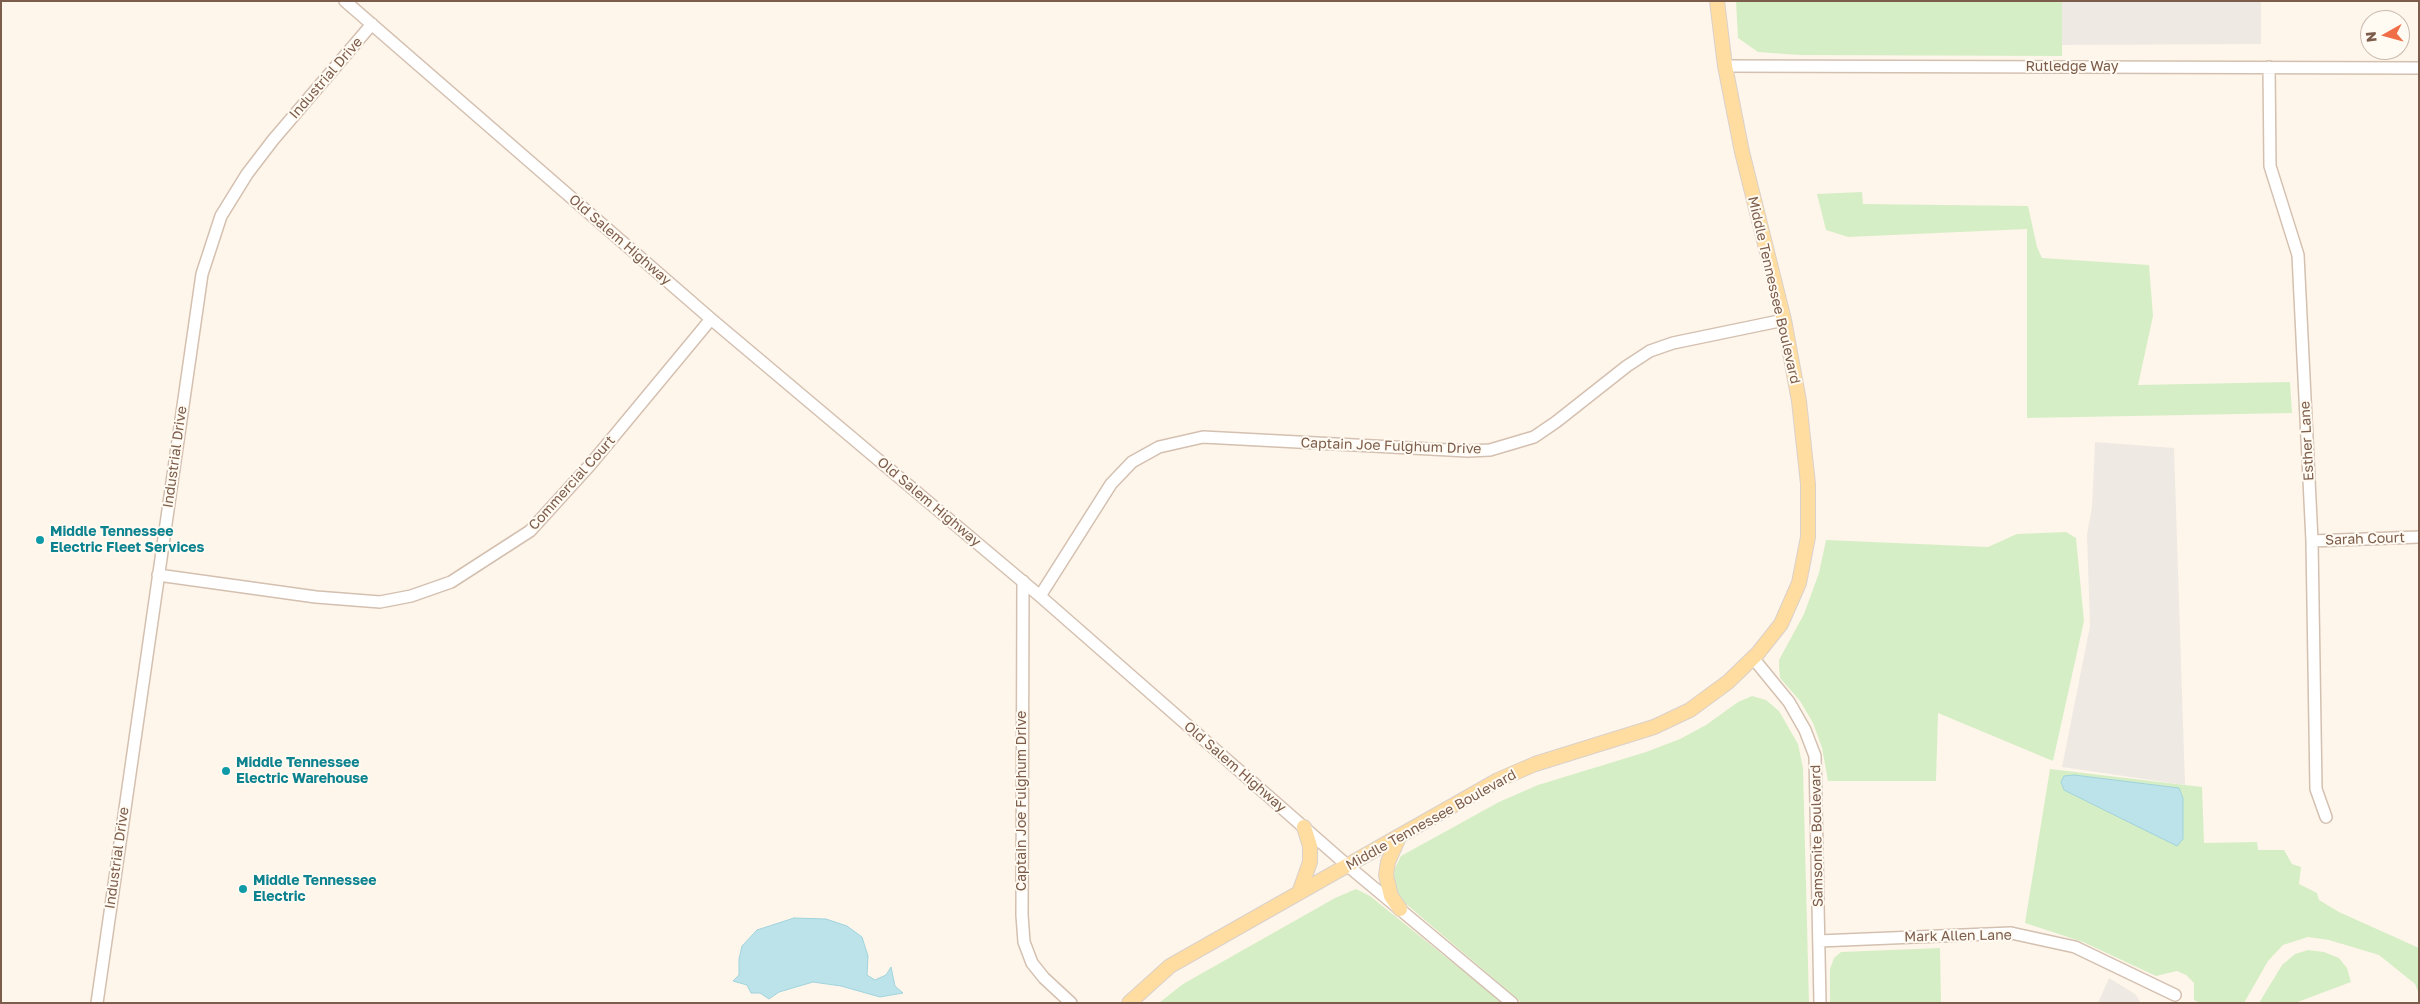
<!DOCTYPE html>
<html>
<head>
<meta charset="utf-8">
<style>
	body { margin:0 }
	#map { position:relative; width:2420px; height:1004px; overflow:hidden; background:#fef6ea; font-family:"Golos Text",sans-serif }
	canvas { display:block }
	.frame { position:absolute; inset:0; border:2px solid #7c5c4a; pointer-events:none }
	.north { position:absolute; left:2360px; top:10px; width:50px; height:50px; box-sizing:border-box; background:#fffaf2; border:1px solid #cbbbaf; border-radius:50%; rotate:263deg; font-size:14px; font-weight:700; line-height:20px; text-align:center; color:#7c5c4a }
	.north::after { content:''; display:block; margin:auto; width:18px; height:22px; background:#f06e47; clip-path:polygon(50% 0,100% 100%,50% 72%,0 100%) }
</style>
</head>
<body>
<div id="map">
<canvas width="2420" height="1004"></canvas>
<div class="frame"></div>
<div class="north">N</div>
</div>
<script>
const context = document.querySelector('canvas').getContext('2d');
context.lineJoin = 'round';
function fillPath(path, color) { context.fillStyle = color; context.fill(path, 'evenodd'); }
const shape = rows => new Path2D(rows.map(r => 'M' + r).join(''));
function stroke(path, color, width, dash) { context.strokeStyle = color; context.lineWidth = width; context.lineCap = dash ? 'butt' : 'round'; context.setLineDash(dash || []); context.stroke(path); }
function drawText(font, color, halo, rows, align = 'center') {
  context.font = font + ' "Golos Text",sans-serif'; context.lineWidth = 4; context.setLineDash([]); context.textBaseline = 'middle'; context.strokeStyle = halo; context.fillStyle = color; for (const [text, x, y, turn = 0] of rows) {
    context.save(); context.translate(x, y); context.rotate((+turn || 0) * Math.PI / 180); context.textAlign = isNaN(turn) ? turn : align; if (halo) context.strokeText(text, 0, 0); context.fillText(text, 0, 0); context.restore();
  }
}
const industrial = shape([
	[2061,1,2261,1,2261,44,2062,45],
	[2095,442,2174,448,2185,785,2062,767,2090,626,2087,534,2092,507],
	[2109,978,2135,994,2141,1003,2098,1003]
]);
const green = shape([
	[1736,1,2062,1,2062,56,1799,55,1758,52,1738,38],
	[1862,192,1863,204,2028,206,2037,247,2042,258,2149,265,2153,316,2138,385,2290,382,2292,413,2027,418,2027,229,1848,237,1826,230,1817,194],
	[2066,532,2076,538,2084,621,2053,761,1938,713,1936,781,1828,781,1822,748,1813,723,1800,701,1780,678,1779,667,1779,660,1804,614,1819,573,1826,540,1988,547,2017,534],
	[1752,696,1766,700,1779,711,1798,744,1803,768,1809,1003,1522,1003,1398,897,1393,882,1395,868,1401,856,1499,802,1538,785,1646,752,1680,739,1706,725,1738,702],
	[2050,769,2202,787,2204,843,2257,842,2258,850,2284,850,2292,864,2301,867,2299,884,2317,893,2319,900,2339,912,2419,948,2419,994,2415,984,2379,955,2329,940,2308,937,2283,945,2268,961,2244,1003,2200,1003,2194,1000,2194,983,2186,975,2177,971,2156,976,2083,942,2025,923],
	[1356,889,1370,896,1503,1003,1159,1003,1183,984,1335,898],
	[1940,948,1941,1003,1830,1003,1830,969,1834,958,1841,952],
	[2308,950,2324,952,2339,958,2347,968,2351,982,2295,1003,2259,1003,2282,965,2295,954]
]);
const water = shape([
	[2074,775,2179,788,2183,798,2183,839,2177,846,2064,790,2061,782,2064,776,2074,775],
	[794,918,826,919,847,926,862,937,868,956,867,975,875,980,886,975,891,967,895,986,903,993,880,997,841,986,813,982,779,992,769,999,760,993,751,993,747,985,733,981,739,975,739,959,742,946,757,930,794,918]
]);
const minor = shape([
	[345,1,711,319,1040,596,1348,866,1512,1003],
	[1725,66,2419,68],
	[2269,67,2270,166,2298,255,2312,541,2316,789,2326,817],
	[2312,541,2419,537],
	[158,575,316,597,380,602,411,596,451,582,530,531,590,465,711,319],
	[1023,581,1022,915,1024,942,1032,963,1044,978,1071,1003],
	[1040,596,1111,484,1132,462,1159,447,1203,437,1468,451,1490,450,1534,437,1556,422,1627,366,1650,351,1673,343,1784,320],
	[1753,658,1789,702,1805,730,1815,756,1820,1003],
	[1819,941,2011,933,2075,947,2175,995],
	[97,1003,202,274,221,216,247,174,273,140,372,24]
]);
const major = shape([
	[1399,837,1388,862,1386,875,1391,896,1400,909],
	[1299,893,1310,862,1310,846,1304,827],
	[1129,1003,1170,966,1498,780,1535,764,1654,727,1690,710,1728,682,1758,653,1781,624,1799,583,1808,537,1808,484,1799,401,1784,320,1742,152,1725,66,1717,1]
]);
const markers = [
	[40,540,5,"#0f9aa8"],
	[226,771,5,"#0f9aa8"],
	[243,889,5,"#0f9aa8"]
];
const streetNames = [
	["Rutledge Way",2072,67],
	["Industrial Drive",326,78,-49],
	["Old Salem Highway",620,240,41],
	["Middle Tennessee Boulevard",1774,290,77],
	["Esther Lane",2307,441,-93],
	["Captain Joe Fulghum Drive",1391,446,2],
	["Industrial Drive",175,457,-82],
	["Commercial Court",572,483,-48],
	["Old Salem Highway",929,502,40],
	["Sarah Court",2365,539,-2],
	["Old Salem Highway",1235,767,41],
	["Captain Joe Fulghum Drive",1022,801,-90],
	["Middle Tennessee Boulevard",1431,820,-29],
	["Samsonite Boulevard",1817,836,-91],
	["Industrial Drive",117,858,-82],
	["Mark Allen Lane",1958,936,-1]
];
const cultureNames = [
	["Middle Tennessee",50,532],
	["Electric Fleet Services",50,548],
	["Middle Tennessee",236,763],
	["Electric Warehouse",236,779],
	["Middle Tennessee",253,881],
	["Electric",253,897]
];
fillPath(industrial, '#efe9e3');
fillPath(green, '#d6eec6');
fillPath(water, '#bce3ea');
stroke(water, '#a1d3dd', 1);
stroke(minor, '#d4c0b0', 14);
stroke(major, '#dad1cc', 16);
stroke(minor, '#fff', 11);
stroke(major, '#ffdca0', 14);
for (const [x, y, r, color] of markers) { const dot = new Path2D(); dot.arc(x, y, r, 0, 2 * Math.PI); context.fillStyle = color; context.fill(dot); stroke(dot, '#fffaf2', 2); }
drawText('14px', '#7c5c4a', '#fffaf2', streetNames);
drawText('bold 14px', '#0d838f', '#fffaf2', cultureNames, 'left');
</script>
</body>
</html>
